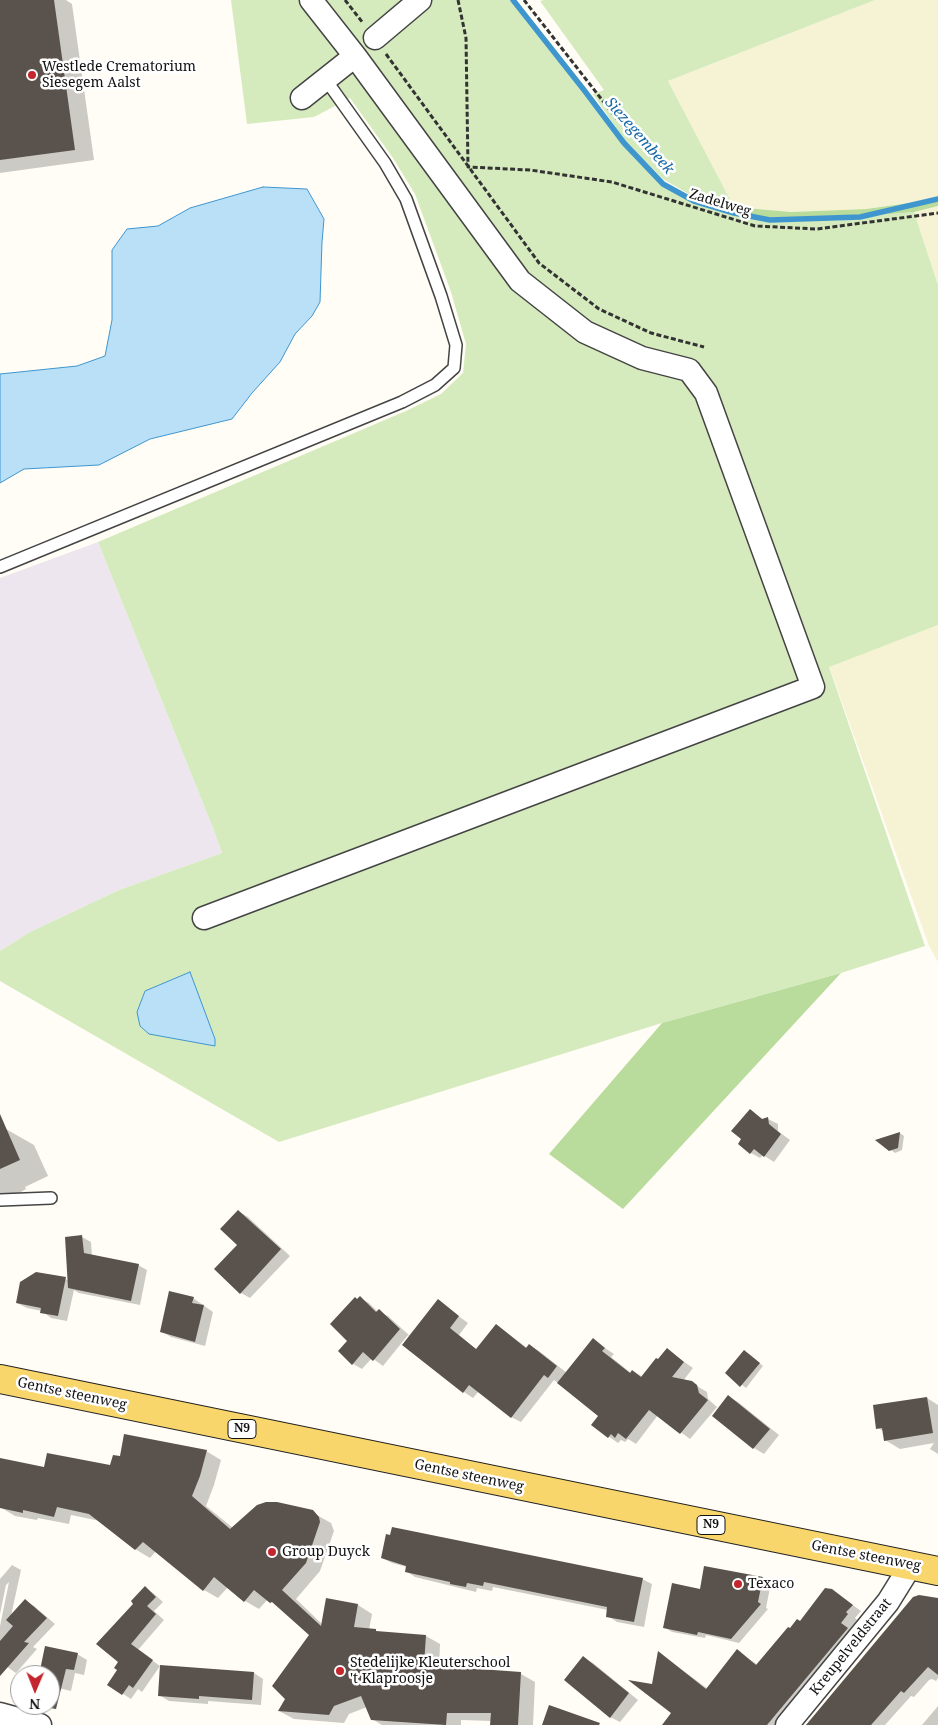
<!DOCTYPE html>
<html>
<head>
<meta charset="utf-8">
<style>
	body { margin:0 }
	#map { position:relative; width:938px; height:1725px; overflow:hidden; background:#fffdf5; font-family:"Noto Serif",serif }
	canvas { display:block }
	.north { position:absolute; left:10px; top:1665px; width:50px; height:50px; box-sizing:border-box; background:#fff; border:1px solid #a0a0a0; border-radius:50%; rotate:181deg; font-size:14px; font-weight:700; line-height:20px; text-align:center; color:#111 }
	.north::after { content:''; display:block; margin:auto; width:18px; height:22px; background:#c4262e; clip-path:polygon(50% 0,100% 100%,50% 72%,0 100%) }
</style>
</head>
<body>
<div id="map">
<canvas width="938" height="1725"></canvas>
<div class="north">N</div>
</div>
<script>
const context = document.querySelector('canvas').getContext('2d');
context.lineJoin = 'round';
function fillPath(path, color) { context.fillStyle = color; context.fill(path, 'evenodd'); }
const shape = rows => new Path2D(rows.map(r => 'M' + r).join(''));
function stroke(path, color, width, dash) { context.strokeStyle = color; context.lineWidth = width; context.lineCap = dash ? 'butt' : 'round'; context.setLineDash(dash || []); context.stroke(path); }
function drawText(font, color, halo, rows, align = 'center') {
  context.font = font + ' "Noto Serif",serif'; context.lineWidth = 5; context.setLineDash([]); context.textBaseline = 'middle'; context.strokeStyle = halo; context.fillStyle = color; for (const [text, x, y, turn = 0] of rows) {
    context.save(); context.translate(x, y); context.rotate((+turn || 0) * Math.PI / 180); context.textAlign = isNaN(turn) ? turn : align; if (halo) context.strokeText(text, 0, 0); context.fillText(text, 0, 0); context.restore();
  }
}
const industrial = shape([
	[98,542,213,828,222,853,119,890,30,932,0,951,0,578]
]);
const farmland = shape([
	[875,0,938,0,938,199,866,209,791,212,734,207,668,81],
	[938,206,938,285,914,212],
	[938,625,938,962,929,946,829,666]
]);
const green = shape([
	[231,0,513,0,584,90,624,142,663,184,694,201,722,210,699,200,663,179,627,144,593,94,604,90,540,1,544,0,875,0,668,81,734,207,734,213,770,220,812,221,914,212,938,285,938,625,829,667,925,946,841,973,662,1023,279,1142,0,981,0,951,30,932,119,890,222,853,213,828,98,542,406,411,441,394,463,373,466,344,451,292,415,194,393,158,350,98,314,117,247,124]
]);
const forest = shape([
	[938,199,938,206,914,212,812,221,770,220,734,213,734,207,791,212,866,209],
	[841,973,623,1209,549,1154,662,1023]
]);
const water = shape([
	[263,187,307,189,324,219,322,242,320,302,312,316,295,334,280,362,252,393,232,419,150,439,99,465,24,469,0,483,0,374,77,366,105,356,112,320,112,250,127,229,158,226,190,208,263,187],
	[190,972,215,1039,215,1046,149,1034,140,1026,137,1012,145,991,190,972]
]);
const shadow = shape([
	[0,0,66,0,72,4,94,160,0,173],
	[750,1111,764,1120,768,1119,778,1124,778,1131,790,1140,774,1162,763,1155,760,1158,751,1153],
	[6,1129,34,1145,48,1176,25,1187,26,1189,0,1204,0,1132],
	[900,1133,904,1136,902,1150,895,1153,878,1140],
	[238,1211,248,1217,290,1256,250,1298,241,1293],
	[82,1237,91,1242,92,1256,138,1265,147,1270,140,1305,79,1293,74,1290,67,1321,51,1318,42,1311,27,1308,17,1303,37,1274,69,1280,66,1238],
	[193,1298,213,1312,205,1346,171,1337,161,1331],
	[360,1298,369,1303,378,1312,388,1316,410,1336,438,1301,468,1323,459,1335,477,1350,497,1325,527,1348,529,1345,539,1351,567,1373,593,1340,614,1354,611,1357,631,1373,633,1371,643,1377,667,1350,693,1368,683,1381,692,1383,707,1392,708,1399,717,1407,690,1439,658,1415,636,1444,628,1439,625,1442,621,1440,618,1443,592,1425,600,1415,554,1380,521,1422,511,1417,479,1391,473,1398,464,1392,403,1345,410,1337,408,1335,383,1366,372,1358,362,1369,353,1364,349,1341,358,1300],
	[749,1354,763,1366,746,1388,727,1373],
	[729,1397,738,1402,779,1435,764,1454,754,1448,713,1416],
	[927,1398,938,1405,938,1454,930,1449,934,1443,900,1449,885,1440,883,1431,878,1428],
	[206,1451,221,1460,214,1485,206,1506,233,1528,308,1510,331,1523,334,1531,320,1571,296,1599,322,1624,358,1605,372,1614,369,1630,379,1632,426,1636,440,1644,439,1668,521,1674,535,1682,533,1725,492,1725,492,1721,461,1720,461,1725,382,1725,372,1719,367,1707,349,1714,344,1723,294,1719,279,1711,286,1699,311,1634,280,1607,268,1599,259,1609,245,1601,228,1587,218,1598,204,1590,156,1551,150,1558,135,1549,100,1521,71,1515,69,1524,38,1518,37,1520,15,1516,0,1507,0,1462,45,1468,111,1466,121,1458],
	[382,1558,642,1579,652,1584,644,1627,617,1622,608,1616,608,1610,493,1587,492,1591,477,1588,476,1592,415,1577,406,1571,407,1567,392,1563],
	[12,1565,21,1570,11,1616,25,1601,34,1606,55,1624,33,1647,37,1649,16,1673,0,1662,0,1626,9,1582,6,1585,0,1614,0,1579],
	[705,1567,763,1578,771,1583,766,1608,768,1609,739,1643,706,1635,705,1638,672,1632,664,1627,701,1591],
	[145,1588,153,1593,163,1602,154,1611,164,1620,138,1650,160,1666,142,1692,138,1689,131,1699,109,1685,119,1670,119,1662,135,1603],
	[832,1590,861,1611,855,1618,857,1620,850,1629,857,1635,781,1725,663,1725,672,1713,653,1686,659,1653,708,1689,737,1651,758,1665,790,1629,801,1622],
	[938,1600,938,1678,936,1681,932,1679,929,1680,914,1697,911,1696,885,1725,806,1725],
	[77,1654,87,1660,84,1675,75,1673,71,1691,50,1686,50,1675,41,1675],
	[583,1658,593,1663,638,1700,620,1722,610,1717],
	[254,1673,263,1679,261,1705,208,1701,208,1704,169,1701,159,1695],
	[938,1706,938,1725,922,1725]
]);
const stream = shape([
	[513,0,584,90,624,143,663,184,694,201,734,213,770,220,860,217,938,199]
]);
const building = shape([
	[0,0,54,0,75,150,0,160],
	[750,1109,762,1119,768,1117,769,1124,781,1134,764,1157,754,1149,750,1154,738,1144,741,1139,731,1131],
	[0,1114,20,1160,0,1169],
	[900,1132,898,1148,889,1151,875,1140],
	[238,1210,281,1249,240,1294,214,1269,237,1245,220,1229],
	[82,1235,84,1253,139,1264,131,1301,68,1288,65,1237],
	[36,1272,66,1277,58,1316,40,1313,41,1308,16,1303,20,1282],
	[169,1291,194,1297,192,1303,204,1305,195,1342,160,1332],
	[360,1296,376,1312,379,1309,400,1329,373,1361,363,1352,352,1365,338,1351,347,1341,330,1324,355,1297,357,1299],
	[438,1299,459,1316,450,1328,476,1349,496,1324,526,1348,529,1344,557,1366,548,1378,544,1375,511,1418,469,1385,463,1393,402,1345],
	[593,1338,605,1348,602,1351,630,1373,632,1370,641,1377,656,1358,658,1359,667,1348,684,1362,672,1377,692,1381,697,1385,699,1393,708,1400,680,1434,649,1410,626,1439,618,1433,615,1438,611,1434,608,1438,591,1425,598,1416,557,1383],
	[744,1350,760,1363,740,1387,725,1373],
	[728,1395,770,1429,753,1449,712,1416],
	[927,1397,933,1433,884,1441,882,1428,876,1429,873,1405],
	[124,1434,207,1450,200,1476,192,1496,230,1529,257,1505,266,1502,277,1502,313,1510,319,1517,320,1522,306,1563,282,1590,321,1626,326,1598,358,1604,354,1627,376,1629,376,1631,426,1635,424,1665,521,1672,518,1725,490,1725,491,1713,447,1713,446,1725,371,1720,361,1696,334,1706,329,1715,278,1711,285,1699,272,1686,309,1635,272,1602,270,1603,254,1590,244,1602,214,1577,203,1591,143,1542,135,1550,89,1514,57,1507,54,1517,23,1510,23,1513,0,1508,0,1458,44,1467,47,1453,110,1465,113,1455,120,1456],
	[392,1527,643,1578,634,1622,606,1617,607,1607,484,1582,483,1586,467,1583,466,1587,450,1584,450,1582,405,1572,406,1566,381,1558,386,1534,390,1535],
	[704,1566,763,1577,758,1602,761,1604,731,1639,698,1632,697,1635,663,1628,672,1583,700,1589],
	[145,1586,156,1597,147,1606,156,1614,131,1644,153,1660,133,1688,129,1685,122,1695,107,1685,117,1670,114,1668,118,1662,96,1644,133,1604,131,1601],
	[825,1588,832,1589,853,1605,846,1612,848,1614,841,1623,848,1628,767,1725,662,1725,671,1713,628,1680,652,1684,658,1651,706,1689,737,1649,756,1665,788,1627,790,1628,797,1619,800,1621],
	[919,1595,938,1598,938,1675,928,1667,904,1693,901,1691,871,1725,806,1725,913,1597],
	[25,1599,47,1618,24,1642,29,1643,0,1676,0,1641,13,1626,6,1620],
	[45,1646,78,1653,74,1670,66,1669,56,1709,50,1708,50,1675,39,1675],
	[583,1656,629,1693,610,1718,564,1680],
	[160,1665,254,1672,252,1700,199,1696,199,1699,158,1696],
	[549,1705,600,1723,599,1725,542,1725]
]);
const path = shape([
	[345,0,363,23],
	[458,0,466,38,468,167,530,170,612,182,755,226,817,229,938,213],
	[524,0,617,119],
	[386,54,539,263,599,309,651,333,704,347]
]);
const service = shape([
	[0,567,402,402,435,385,454,368,456,345,441,296,406,199,385,163,326,80],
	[0,1200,51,1198]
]);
const minor = shape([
	[375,38,420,0],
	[302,98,355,56],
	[204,918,813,687,706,393,689,370,642,358,585,332,520,281,355,56,311,0],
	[0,1714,40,1725],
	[787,1725,888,1602,911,1565]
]);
const primary = shape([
	[0,1379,938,1571]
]);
const markers = [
	[32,75,5,"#c4262e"],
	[272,1552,5,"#c4262e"],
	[738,1584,5,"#c4262e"],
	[340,1671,5,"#c4262e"]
];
const shields = [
	[242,1429,28],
	[711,1525,28]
];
const shieldNames = [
	["N9",242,1429],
	["N9",711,1525]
];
const poiNames = [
	["Westlede Crematorium",42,67],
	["Siesegem Aalst",42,83],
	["Group Duyck",282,1552],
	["Texaco",748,1584],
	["Stedelijke Kleuterschool",350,1663],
	["'t Klaproosje",350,1679]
];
const streetNames = [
	["Zadelweg",720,203,17],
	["Gentse steenweg",72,1394,12],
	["Gentse steenweg",469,1476,12],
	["Gentse steenweg",866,1556,11],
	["Kreupelveldstraat",851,1647,-51]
];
const waterNames = [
	["Siezegembeek",639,136,49]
];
fillPath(industrial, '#eee6ef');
fillPath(farmland, '#f6f3d4');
fillPath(green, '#d5ebbd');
fillPath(forest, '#b9dc9c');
fillPath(water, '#b9e0f7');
stroke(water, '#3f96cf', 1);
fillPath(shadow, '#0003');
stroke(stream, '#3f96cf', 5.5);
fillPath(building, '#5a524d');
stroke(service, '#444', 14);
stroke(minor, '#444', 25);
stroke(primary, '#222', 30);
stroke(path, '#333', 3, [5, 2.5]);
stroke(service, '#fff', 11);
stroke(minor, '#fff', 22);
stroke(primary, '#f9d66b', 28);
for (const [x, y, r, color] of markers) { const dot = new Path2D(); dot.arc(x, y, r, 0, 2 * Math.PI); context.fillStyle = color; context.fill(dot); stroke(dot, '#fff', 2); }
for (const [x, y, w] of shields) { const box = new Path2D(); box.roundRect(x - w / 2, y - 9.5, w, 19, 4); context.fillStyle = '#fff'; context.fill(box); stroke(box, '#111', 1); }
drawText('bold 12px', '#111', null, shieldNames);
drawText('14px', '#111', '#fff', poiNames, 'left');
drawText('14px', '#111', '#fff', streetNames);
drawText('italic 15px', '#1768a6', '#fff', waterNames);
</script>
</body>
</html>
